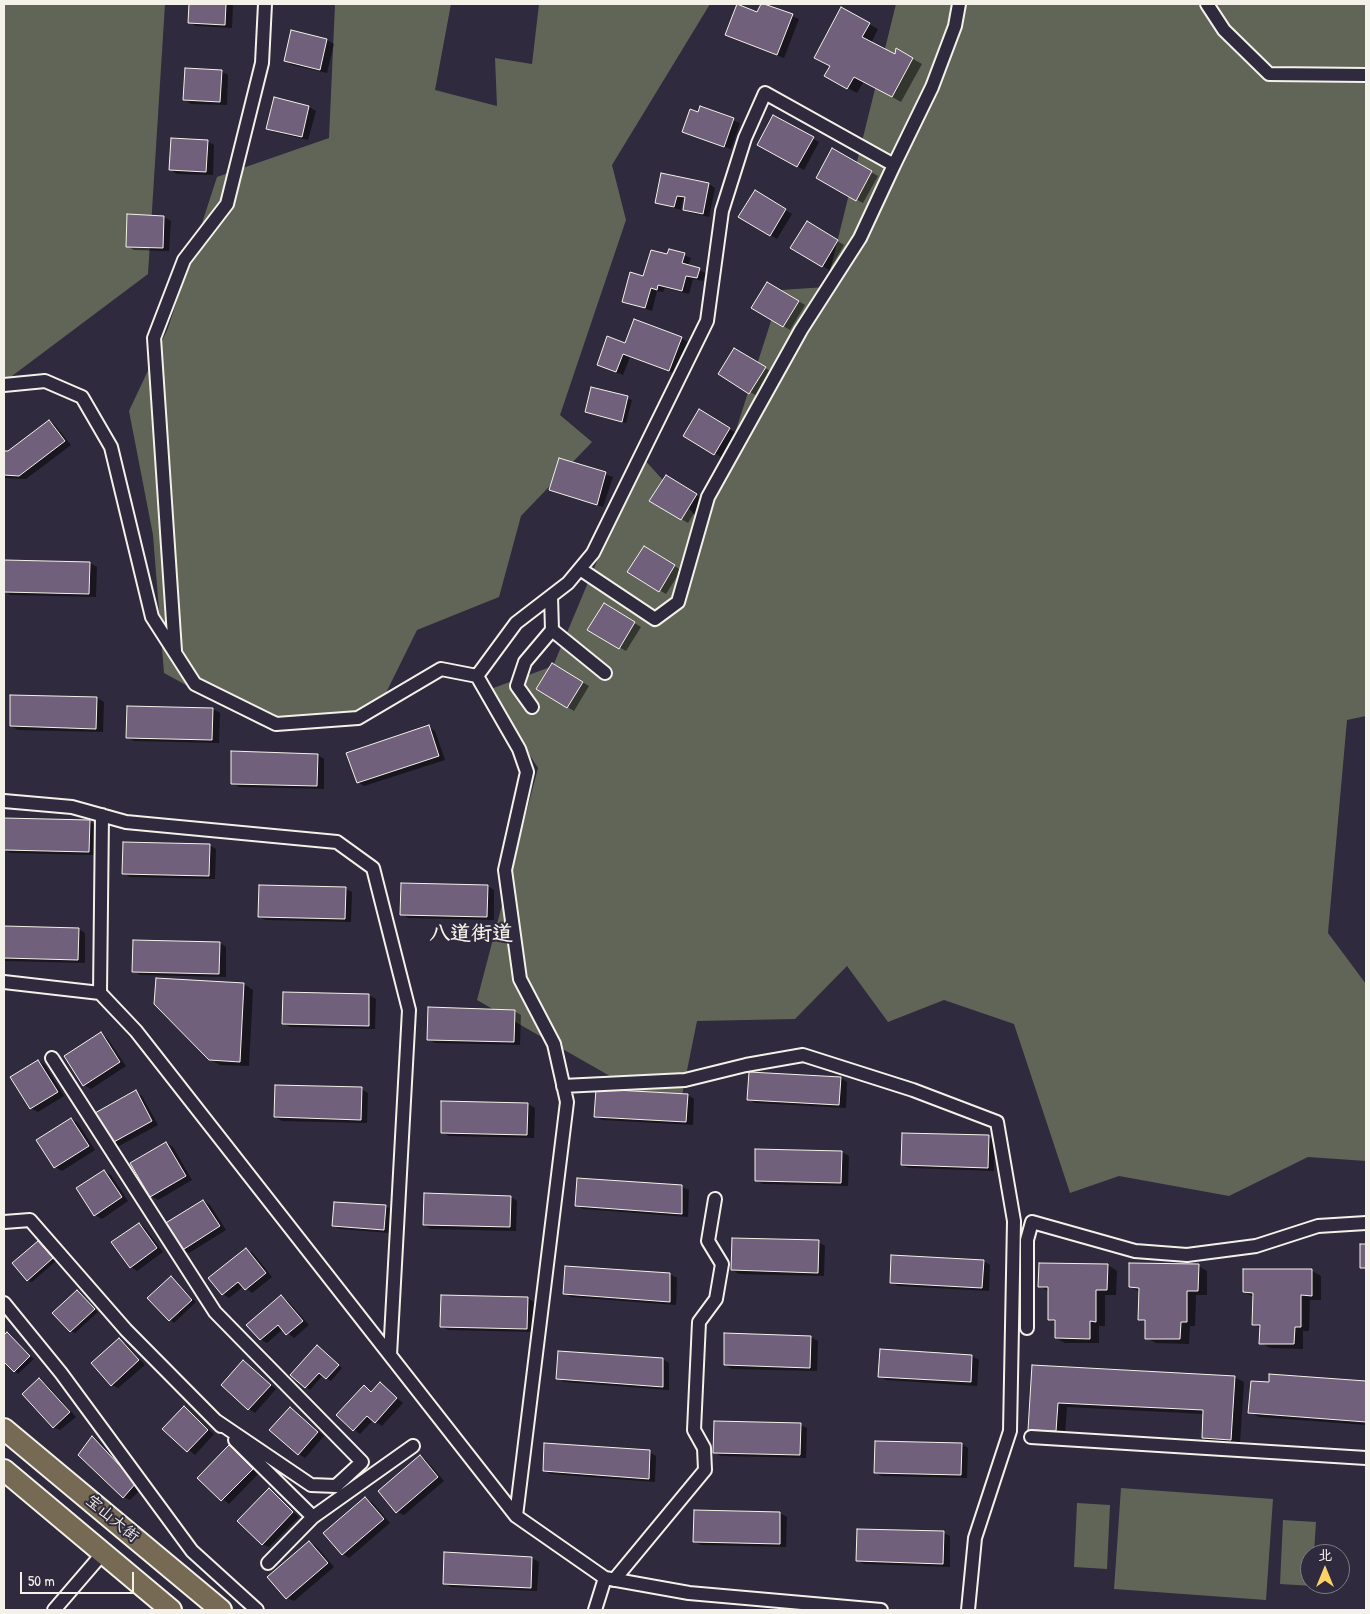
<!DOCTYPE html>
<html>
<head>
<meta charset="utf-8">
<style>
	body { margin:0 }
	#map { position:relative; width:1370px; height:1614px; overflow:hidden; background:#2f2a3d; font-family:"Patrick Hand","LXGW WenKai TC",sans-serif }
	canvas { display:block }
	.frame { position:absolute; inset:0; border:5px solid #f4f1e8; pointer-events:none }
	.north { position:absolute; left:1300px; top:1544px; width:50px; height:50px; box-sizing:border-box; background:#2f2a3d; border:1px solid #7e7a81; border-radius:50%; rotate:0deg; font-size:14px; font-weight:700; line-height:20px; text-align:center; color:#f4f1e8 }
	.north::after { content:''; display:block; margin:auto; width:18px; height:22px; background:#ffd166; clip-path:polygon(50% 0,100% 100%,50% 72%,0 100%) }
	.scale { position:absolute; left:20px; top:1572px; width:114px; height:22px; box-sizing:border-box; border:2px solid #f4f1e8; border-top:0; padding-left:6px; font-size:15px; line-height:18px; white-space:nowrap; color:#f4f1e8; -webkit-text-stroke:4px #2f2a3d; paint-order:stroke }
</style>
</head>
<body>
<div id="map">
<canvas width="1370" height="1614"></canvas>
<div class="frame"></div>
<div class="north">北</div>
<div class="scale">50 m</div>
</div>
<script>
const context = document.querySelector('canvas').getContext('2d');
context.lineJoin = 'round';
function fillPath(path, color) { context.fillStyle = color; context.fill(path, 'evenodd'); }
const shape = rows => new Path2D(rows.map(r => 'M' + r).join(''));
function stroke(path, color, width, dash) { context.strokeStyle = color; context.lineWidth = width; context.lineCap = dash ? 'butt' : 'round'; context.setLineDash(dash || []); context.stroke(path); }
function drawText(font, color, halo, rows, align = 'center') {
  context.font = font + ' "Patrick Hand","LXGW WenKai TC",sans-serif'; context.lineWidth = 4; context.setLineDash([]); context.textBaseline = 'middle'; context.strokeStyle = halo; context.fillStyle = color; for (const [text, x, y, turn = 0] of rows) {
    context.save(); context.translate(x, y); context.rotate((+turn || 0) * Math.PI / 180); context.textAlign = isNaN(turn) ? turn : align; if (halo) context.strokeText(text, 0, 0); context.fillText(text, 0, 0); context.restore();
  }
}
const green = shape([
	[4,4,165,4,148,274,4,382],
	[335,4,451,4,435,90,497,106,495,58,532,64,539,4,710,4,612,165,626,220,560,415,592,442,521,516,499,597,417,630,379,707,261,726,164,673,153,535,129,411,168,328,217,177,329,138],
	[896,4,1366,4,1366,716,1347,720,1328,933,1366,984,1366,1161,1308,1157,1229,1196,1119,1176,1070,1193,1014,1024,944,1000,888,1022,847,966,795,1019,697,1021,678,1115,477,1000,538,768,488,690,553,666,641,456,705,526,781,290,826,287],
	[1121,1488,1273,1499,1266,1600,1114,1589],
	[1077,1503,1110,1505,1107,1569,1074,1567],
	[1283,1520,1316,1522,1314,1554,1310,1554,1310,1584,1313,1584,1313,1586,1280,1584]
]);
const shadow = shape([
	[190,4,233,4,232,28,196,26,189,22],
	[842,9,878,29,871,43,896,56,913,59,922,64,901,102,864,81,857,93,826,76,831,66],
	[758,14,792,16,799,19,784,58,726,35],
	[292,32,327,40,334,44,327,73,292,65,285,61],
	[221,71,228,75,227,105,191,104,185,100],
	[274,99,309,107,316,111,308,140,274,132,267,128],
	[701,108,740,123,731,149,684,131],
	[774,116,819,142,804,170,758,144],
	[207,141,214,145,213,175,177,174,171,170],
	[833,150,878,176,863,203,817,178],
	[709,184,715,188,709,217,691,213,684,210,686,199,683,199,681,210,656,203],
	[755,192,792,214,777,239,740,217],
	[164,217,171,221,169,251,134,250,127,246],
	[807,223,844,245,829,270,792,247],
	[684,255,691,258,688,266,706,273,703,281,693,279,689,294,665,288,663,292,657,291,652,311,623,301,644,277],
	[768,283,805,305,790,330,753,308],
	[681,338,688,342,676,374,630,357,623,375,598,364,626,345],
	[735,350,772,372,757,396,720,374],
	[592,389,632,400,626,423,587,412],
	[699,411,736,433,721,457,684,435],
	[49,421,55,425,71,445,26,479,4,478,4,452,8,452],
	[560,459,613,477,603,507,551,490],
	[666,477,703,499,688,523,651,501],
	[644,548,681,570,666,594,629,572],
	[5,561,90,563,97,567,96,597,10,595,4,591],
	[604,605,641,627,626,651,589,629],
	[552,664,589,686,574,711,537,689],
	[97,698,104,702,103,732,18,730,11,726],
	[128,707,213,709,220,713,219,743,134,741,127,737],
	[428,727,435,731,445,760,364,786,358,782],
	[318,755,324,759,324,789,239,787,232,783],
	[4,819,89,822,96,825,95,855,10,853,4,850],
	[209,845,216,849,215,879,130,877,123,873],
	[488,886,494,890,494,920,408,918,402,914],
	[346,889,352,892,351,922,266,920,259,917],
	[4,927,79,929,85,933,85,963,4,961],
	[220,943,226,947,226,977,140,975,134,971],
	[244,984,253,990,249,1066,220,1065,210,1059],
	[369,995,376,999,375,1029,290,1027,283,1023],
	[514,1011,521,1015,520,1045,435,1043,428,1039],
	[101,1034,107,1038,126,1066,91,1089,84,1085],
	[38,1061,45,1065,64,1096,38,1112,31,1108],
	[841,1078,847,1082,846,1108,755,1103,748,1099],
	[361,1089,368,1093,367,1123,282,1121,275,1117],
	[136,1092,142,1096,158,1125,119,1146,113,1142],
	[688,1095,694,1099,693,1125,602,1120,595,1116],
	[528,1104,535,1108,534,1138,449,1136,442,1132],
	[71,1119,78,1123,95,1150,62,1171,55,1167],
	[988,1137,995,1140,994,1171,909,1168,902,1165],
	[166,1143,173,1147,192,1180,158,1200,151,1196],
	[842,1152,849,1156,848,1186,763,1184,756,1180],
	[104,1171,111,1175,128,1201,102,1219,95,1215],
	[682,1187,689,1190,688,1217,583,1209,577,1205],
	[511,1197,517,1201,516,1231,431,1229,424,1225],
	[203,1201,210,1205,226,1230,189,1253,182,1250],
	[385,1206,392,1210,390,1233,340,1229,334,1226],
	[139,1224,145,1228,163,1252,137,1271,131,1267],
	[38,1242,56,1261,32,1282,27,1280],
	[818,1242,825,1246,824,1276,739,1274,732,1270],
	[246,1250,253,1253,272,1277,252,1293,244,1286,229,1298,223,1294],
	[984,1261,990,1265,989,1291,898,1286,891,1282],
	[1108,1265,1117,1271,1116,1295,1105,1295,1105,1326,1099,1326,1099,1343,1065,1343,1056,1338,1056,1323,1049,1319,1049,1292,1040,1286],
	[1198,1266,1207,1271,1207,1295,1196,1295,1195,1326,1190,1326,1189,1344,1156,1343,1147,1338,1147,1323,1140,1319,1140,1292,1130,1287],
	[1245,1270,1312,1271,1321,1276,1321,1300,1310,1300,1309,1331,1303,1331,1303,1349,1270,1348,1261,1343,1261,1329,1254,1324,1254,1297,1244,1292],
	[670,1274,677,1278,676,1305,571,1297,565,1293],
	[171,1278,196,1302,174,1323,149,1298],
	[77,1292,98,1312,75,1333,71,1331],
	[281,1297,288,1301,309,1325,294,1338,283,1329,267,1343,260,1339],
	[528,1298,534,1302,533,1332,448,1330,441,1326],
	[7,1334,34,1359,18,1374,4,1360,4,1337],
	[811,1337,818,1341,817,1371,732,1369,725,1365],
	[119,1340,126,1344,145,1365,118,1388,112,1385],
	[321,1349,342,1368,331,1381,323,1375,310,1390,292,1375],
	[881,1351,972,1356,979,1360,977,1386,886,1380,880,1376],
	[663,1359,669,1363,669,1390,564,1382,558,1378],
	[243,1362,276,1389,255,1413,249,1409],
	[1033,1367,1234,1377,1244,1382,1240,1444,1212,1443,1203,1438,1204,1414,1067,1407,1065,1436,1039,1434,1029,1429],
	[1271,1375,1366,1382,1366,1425,1259,1417,1250,1412,1270,1384],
	[39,1380,46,1384,76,1417,60,1430,53,1427],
	[380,1384,403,1403,382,1426,373,1420,360,1434,337,1415,364,1387,372,1392],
	[184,1408,214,1434,195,1455,164,1429],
	[290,1408,324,1436,305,1458,299,1454],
	[800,1425,807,1428,806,1458,721,1456,714,1452],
	[93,1437,99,1441,142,1488,130,1500,124,1497],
	[962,1444,968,1448,967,1478,882,1476,875,1472],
	[229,1447,259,1473,229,1504,199,1478],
	[649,1452,656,1456,655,1482,551,1474,544,1471],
	[420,1456,426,1460,444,1481,404,1515,397,1512],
	[269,1490,299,1517,269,1547,262,1544],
	[365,1499,372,1502,390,1523,349,1558,343,1554],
	[695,1511,780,1513,787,1517,786,1547,701,1545,694,1541],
	[944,1533,950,1536,950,1567,864,1564,858,1561],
	[309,1542,316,1546,334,1567,294,1601,287,1598],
	[532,1558,539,1562,537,1591,451,1587,444,1583]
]);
const building = shape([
	[189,4,226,4,225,25,188,23,189,4],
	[737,4,757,12,761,4,764,4,793,14,777,55,725,35,737,4],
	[841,7,870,23,862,37,895,54,896,48,913,58,892,97,854,77,847,89,824,76,830,66,814,58,841,7],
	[291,30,327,39,320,70,284,61,291,30],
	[185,68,222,70,220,102,183,100,185,68],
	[274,97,309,106,302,137,266,129,274,97],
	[700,106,734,118,724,147,682,132,690,109,698,112,700,106],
	[773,115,814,137,797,167,757,145,773,115],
	[171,138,208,140,206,172,169,170,171,138],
	[832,148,872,171,856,201,816,178,832,148],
	[661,173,709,183,703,214,683,210,685,197,677,196,674,207,655,203,661,173],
	[755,190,786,209,770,236,738,217,755,190],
	[127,214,164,216,163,248,126,247,127,214],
	[807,221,838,240,822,267,790,248,807,221],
	[669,249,685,253,682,263,700,268,697,278,686,276,682,291,658,285,657,290,651,288,645,308,622,302,630,272,643,276,651,250,667,254,669,249],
	[767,282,799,301,783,327,751,308,767,282],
	[634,319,682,337,669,371,623,354,616,372,597,365,607,336,625,343,634,319],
	[734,348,766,367,749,394,718,374,734,348],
	[591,387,628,396,622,422,585,412,591,387],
	[699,409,730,428,714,455,683,436,699,409],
	[49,420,65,441,19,476,4,475,4,451,8,451,49,420],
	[559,458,606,472,597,505,549,490,559,458],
	[666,475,697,494,681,520,649,501,666,475],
	[644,546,675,565,659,592,627,572,644,546],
	[4,560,90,562,89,594,4,592,4,560],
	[604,603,635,622,619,649,587,630,604,603],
	[552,663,583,682,567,708,536,689,552,663],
	[10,695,97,697,96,729,10,726,10,695],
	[127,706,213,708,212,740,126,738,127,706],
	[429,725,439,756,357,783,346,753,429,725],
	[231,751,318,754,317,786,231,784,231,751],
	[4,818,90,820,89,852,4,850,4,818],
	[123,842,210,844,209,876,122,874,123,842],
	[401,883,488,885,487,917,400,915,401,883],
	[259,885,346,887,345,919,258,917,259,885],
	[4,926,79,928,78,960,4,958,4,926],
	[133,940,220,942,219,974,132,972,133,940],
	[156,978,244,983,240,1062,209,1060,154,1004,156,978],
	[283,992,369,994,369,1026,282,1024,283,992],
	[428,1007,515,1010,514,1042,427,1040,428,1007],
	[101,1032,120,1062,83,1086,64,1056,101,1032],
	[38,1060,58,1092,30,1109,10,1077,38,1060],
	[749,1072,841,1077,839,1105,747,1100,749,1072],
	[275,1085,362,1087,361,1120,274,1117,275,1085],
	[596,1089,688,1094,686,1122,594,1117,596,1089],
	[136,1090,152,1121,112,1143,95,1113,136,1090],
	[441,1101,528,1103,527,1135,441,1133,441,1101],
	[71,1118,89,1146,54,1168,36,1140,71,1118],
	[902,1133,989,1135,988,1168,901,1165,902,1133],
	[166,1142,186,1176,150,1197,130,1163,166,1142],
	[755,1149,842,1151,841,1183,755,1181,755,1149],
	[104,1170,122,1197,94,1216,76,1188,104,1170],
	[577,1178,682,1185,682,1214,575,1206,577,1178],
	[424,1193,511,1196,510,1227,423,1225,424,1193],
	[203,1200,220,1226,181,1251,164,1224,203,1200],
	[334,1202,386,1205,384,1230,332,1226,334,1202],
	[139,1223,157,1248,130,1268,111,1242,139,1223],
	[732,1238,819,1240,818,1273,731,1270,732,1238],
	[38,1241,53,1258,27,1281,12,1263,38,1241],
	[1360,1244,1366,1244,1366,1268,1360,1268,1360,1244],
	[246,1248,266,1273,245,1290,238,1282,222,1295,208,1278,246,1248],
	[891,1255,984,1260,982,1288,890,1283,891,1255],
	[1039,1263,1108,1264,1107,1290,1096,1290,1096,1322,1090,1321,1090,1339,1055,1338,1055,1320,1048,1320,1048,1287,1038,1287,1039,1263],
	[1129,1263,1199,1264,1198,1291,1187,1291,1187,1322,1181,1322,1180,1339,1145,1339,1145,1320,1138,1320,1139,1288,1129,1287,1129,1263],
	[565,1266,670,1273,670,1302,563,1294,565,1266],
	[1243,1269,1312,1269,1312,1296,1301,1295,1301,1327,1295,1327,1294,1344,1259,1344,1260,1325,1252,1325,1253,1293,1243,1292,1243,1269],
	[171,1276,192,1300,169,1321,147,1298,171,1276],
	[77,1290,95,1309,70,1332,52,1313,77,1290],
	[281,1295,303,1321,286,1335,278,1325,260,1340,246,1325,281,1295],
	[441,1295,528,1297,527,1329,440,1327,441,1295],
	[7,1332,30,1356,14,1372,4,1362,4,1335,7,1332],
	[724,1333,811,1336,810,1368,724,1365,724,1333],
	[119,1338,139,1360,111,1386,91,1363,119,1338],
	[317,1345,339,1365,326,1379,319,1373,305,1388,290,1375,317,1345],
	[880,1349,972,1355,971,1382,878,1377,880,1349],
	[558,1351,663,1358,663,1387,556,1379,558,1351],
	[243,1360,271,1385,248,1410,221,1385,243,1360],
	[1032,1365,1235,1376,1231,1440,1202,1438,1203,1410,1058,1403,1056,1431,1028,1430,1032,1365],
	[1269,1374,1366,1381,1366,1422,1248,1413,1251,1381,1269,1382,1269,1374],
	[39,1378,70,1412,53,1428,22,1394,39,1378],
	[380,1382,397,1398,375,1423,367,1416,353,1431,336,1415,364,1385,371,1392,380,1382],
	[184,1406,208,1430,187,1452,162,1429,184,1406],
	[290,1407,318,1432,298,1455,269,1430,290,1407],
	[714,1421,801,1423,800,1455,713,1453,714,1421],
	[92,1436,136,1483,123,1498,78,1455,92,1436],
	[875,1441,962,1443,961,1475,874,1473,875,1441],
	[544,1443,650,1450,649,1479,543,1471,544,1443],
	[229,1445,253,1469,221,1501,197,1478,229,1445],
	[420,1455,438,1477,396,1513,378,1491,420,1455],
	[269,1488,293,1512,262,1545,237,1521,269,1488],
	[365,1497,384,1519,342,1555,323,1533,365,1497],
	[694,1510,780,1512,780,1544,693,1542,694,1510],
	[857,1529,944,1531,943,1564,856,1561,857,1529],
	[309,1541,328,1563,286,1599,267,1577,309,1541],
	[444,1552,532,1557,531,1588,443,1584,444,1552]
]);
const minor = shape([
	[1207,4,1224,30,1269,74,1366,75],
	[4,385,45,381,82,397,111,447,152,617,195,684,276,724,358,718,441,669,477,676,519,749,527,772,505,870,520,979,554,1044,567,1102,516,1516],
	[580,569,655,619,678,602,708,497,801,330,860,238,894,165],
	[551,596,552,630,605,673],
	[175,651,154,338,184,260,227,204,262,63,265,4],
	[477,676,516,623,568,583,593,553,707,321,722,211,745,138,765,93,894,165,932,87,955,26,959,4],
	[532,707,517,686,525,662,552,630],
	[4,801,72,807,126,822,337,842,373,868,409,1010,390,1355],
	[4,982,100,993,136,1031,516,1516,605,1578,689,1593,881,1610],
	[100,993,102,815],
	[52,1058,215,1312,362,1462,336,1486,311,1485,215,1420],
	[563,1086,685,1080,746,1065,803,1055,913,1090,997,1122,1014,1221,1010,1431,975,1538,968,1610],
	[4,1222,30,1220,126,1330,221,1426],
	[4,1303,61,1373,192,1551,257,1610],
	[1027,1328,1027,1240,1032,1222,1135,1251,1187,1255,1256,1246,1318,1226,1366,1223],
	[1031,1437,1366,1458],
	[235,1440,313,1517,413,1446],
	[268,1563,313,1517],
	[614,1580,705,1470,704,1448,694,1430,699,1322,716,1299,722,1264,708,1241,715,1199],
	[54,1610,103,1553],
	[595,1610,605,1578]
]);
const primary = shape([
	[4,1429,221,1610],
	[4,1470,171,1610]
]);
const streetNames = [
	["宝山大街",112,1519,40]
];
const districtNames = [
	["八道街道",471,934]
];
fillPath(green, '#606558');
fillPath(shadow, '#0007');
fillPath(building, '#70607b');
stroke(building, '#f4f1e8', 1);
stroke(minor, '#f4f1e8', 16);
stroke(primary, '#f4f1e8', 24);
stroke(minor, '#2f2a3d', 12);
stroke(primary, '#776a54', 20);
drawText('16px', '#f4f1e8', '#2f2a3d', streetNames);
drawText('bold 21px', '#f4f1e8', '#2f2a3d', districtNames);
</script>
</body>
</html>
